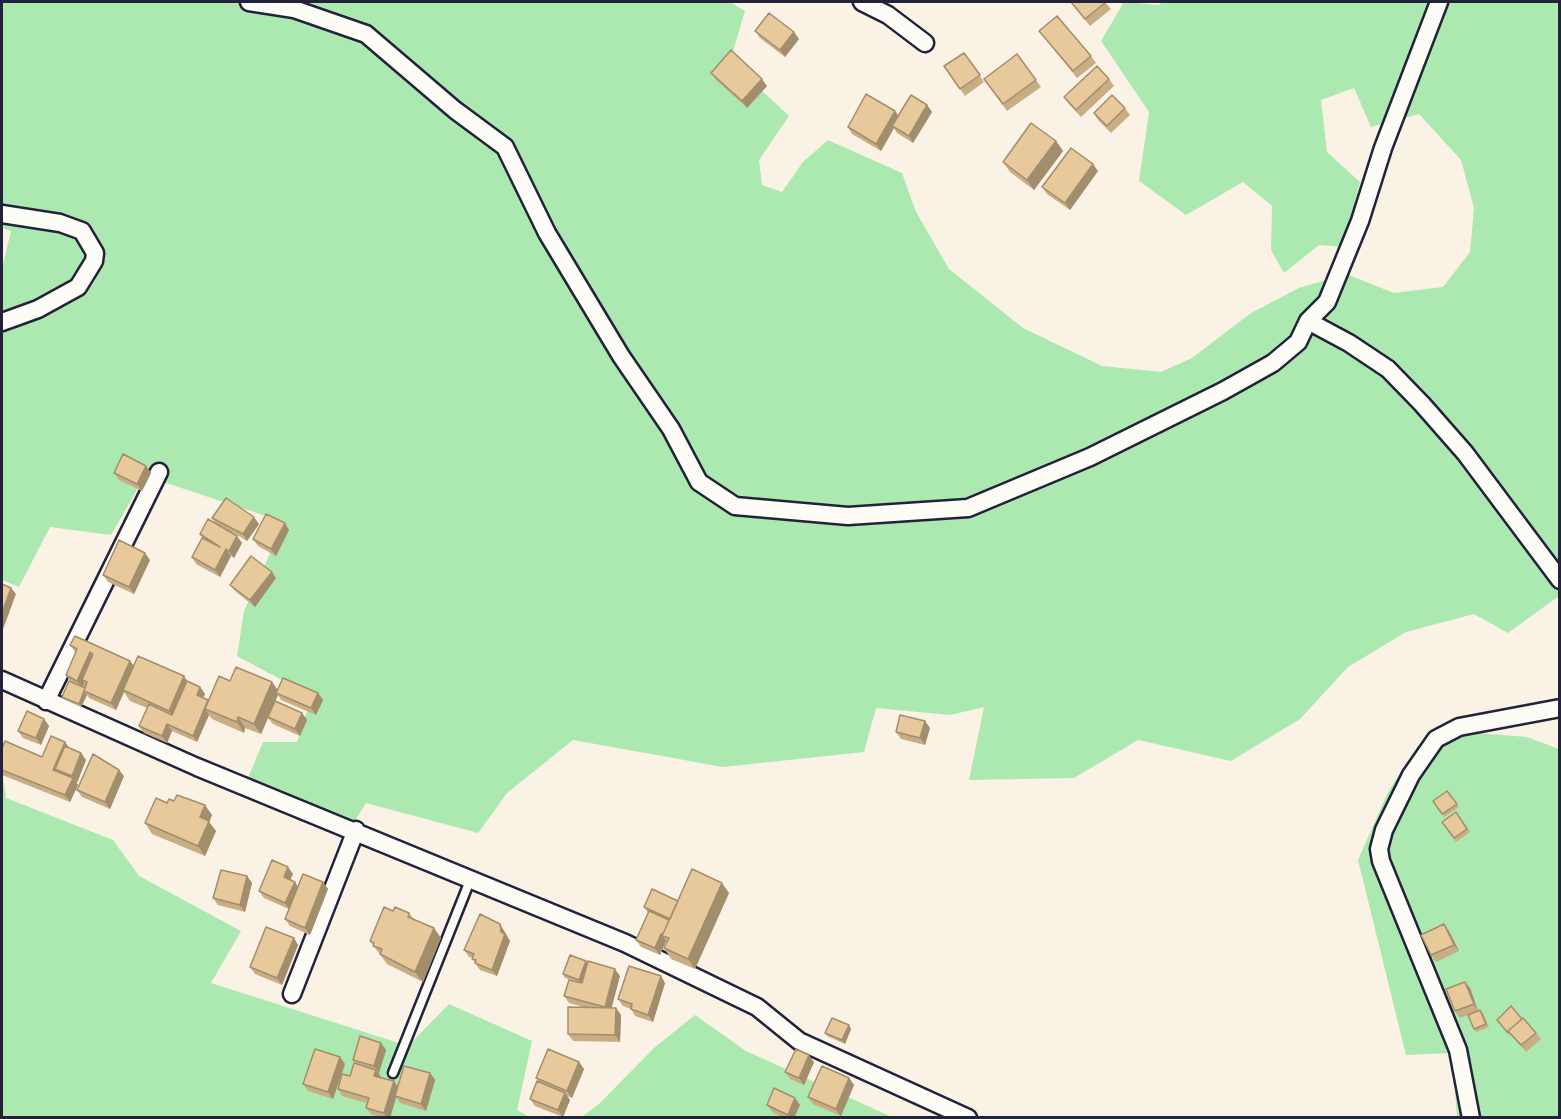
<!DOCTYPE html>
<html>
<head>
<meta charset="utf-8">
<style>
	body { margin:0 }
	#map { position:relative; width:1561px; height:1119px; overflow:hidden; background:#f9f2e5; font-family:"Architects Daughter",sans-serif }
	canvas { display:block }
	.frame { position:absolute; inset:0; border:3px solid #22223b; pointer-events:none }
</style>
</head>
<body>
<div id="map">
<canvas width="1561" height="1119"></canvas>
<div class="frame"></div>
</div>
<script>
const context = document.querySelector('canvas').getContext('2d');
context.lineJoin = 'round';
function fillPath(path, color) { context.fillStyle = color; context.fill(path, 'evenodd'); }
const shape = rows => new Path2D(rows.map(r => 'M' + r).join(''));
function stroke(path, color, width, dash) { context.strokeStyle = color; context.lineWidth = width; context.lineCap = dash ? 'butt' : 'round'; context.setLineDash(dash || []); context.stroke(path); }
const green = shape([
	[2,2,730,2,745,11,730,61,789,116,759,160,762,185,782,192,803,162,828,140,902,173,916,212,949,269,1023,328,1102,366,1161,372,1192,358,1251,313,1299,288,1346,274,1394,293,1443,287,1470,252,1474,208,1461,160,1419,114,1371,127,1354,88,1321,100,1327,152,1360,182,1344,247,1319,245,1284,273,1271,250,1272,206,1243,182,1186,215,1139,181,1149,112,1101,41,1124,2,1159,5,1162,2,1559,2,1559,596,1508,633,1474,614,1406,632,1348,667,1300,719,1231,761,1138,740,1074,778,969,780,984,707,950,715,876,708,864,752,723,767,573,740,507,793,478,833,366,803,350,829,245,785,263,742,297,742,312,696,237,656,244,611,284,522,145,476,111,535,50,527,19,587,2,580,2,269,11,231,2,228],
	[1439,730,1527,737,1559,749,1559,1117,1457,1117,1452,1053,1406,1055,1358,860,1388,792,1418,746],
	[2,769,6,798,113,840,139,876,241,931,211,983,408,1046,449,1004,532,1041,517,1110,530,1117,2,1117],
	[695,1015,746,1051,892,1117,580,1118,599,1104,654,1048]
]);
const lane = shape([
	[393,1073,471,878]
]);
const street = shape([
	[249,2,294,9,366,34,455,110,505,147,547,233,621,356,671,429,699,482,735,506,848,516,968,508,1090,457,1223,391,1273,363,1298,342,1308,321,1327,302,1360,221,1383,148,1439,2],
	[862,2,888,15,925,43],
	[2,214,60,223,82,231,95,253,94,261,78,287,38,309,2,322],
	[1308,321,1349,343,1388,369,1422,404,1465,453,1560,580],
	[2,680,197,767,625,943,757,1007,799,1041,968,1118],
	[46,701,159,472],
	[292,994,356,830],
	[1471,1118,1458,1050,1381,861,1379,849,1384,830,1411,775,1436,739,1459,727,1560,708]
]);
const wall = shape([
	[1071,2,1105,2,1111,9,1090,26],
	[755,31,799,39,785,57,760,38],
	[1039,31,1091,56,1096,63,1077,78],
	[964,53,984,82,965,96,944,66],
	[1017,54,1041,87,1007,111,984,79],
	[711,73,767,86,747,108,716,80],
	[1109,79,1114,86,1081,117,1069,104,1064,97],
	[927,105,932,112,913,143,897,133,894,128,881,151,852,134,848,127,898,116],
	[1125,108,1130,115,1111,133,1098,120,1094,113],
	[1056,141,1063,151,1034,190,1010,172,1003,162],
	[1098,171,1070,210,1047,194,1042,187],
	[146,466,151,473,142,491,119,480,114,473],
	[212,518,259,524,247,541,232,532,242,543,234,558,231,556,220,577,196,564,192,557,202,538,200,534,216,524],
	[289,530,276,556,258,546,253,539],
	[150,560,134,594,108,582,103,575],
	[276,578,255,607,235,591,230,585],
	[70,645,130,661,134,666,188,682,200,687,205,694,203,698,208,701,230,681,272,682,277,690,318,693,323,700,316,715,281,700,278,695,275,701,302,713,307,720,300,736,273,724,268,718,261,734,245,728,244,733,212,719,209,715,197,742,172,731,167,743,144,733,139,726,147,708,130,701,124,692,116,710,89,698,87,695,81,707,65,700,62,697,70,681,66,675,76,653],
	[44,719,49,726,41,745,23,738,18,731],
	[930,728,925,745,901,739,896,732],
	[65,742,69,748,81,753,86,760,77,783,76,782,78,785,70,802,2,775,2,749,42,757],
	[124,776,110,809,82,797,77,790],
	[1447,791,1459,807,1444,817,1433,801],
	[167,803,212,815,209,822,216,831,205,856,152,834,145,823],
	[1456,812,1470,832,1456,842,1442,822],
	[293,874,290,880,295,882,298,887,323,882,328,889,310,935,290,926,285,919,289,909,264,898,259,891],
	[247,876,252,883,245,912,218,905,213,898],
	[729,893,695,969,671,959,664,948,667,942,666,941,660,955,641,947,636,940,648,913,644,907,678,901],
	[393,911,409,913,414,919,441,938,423,982,387,964,370,941],
	[500,924,510,941,497,976,480,970,472,959,473,958,469,957,464,950],
	[1449,931,1459,951,1436,962,1431,955],
	[298,945,282,985,255,974,250,967],
	[587,963,620,976,611,1008,621,1015,620,1042,573,1041,568,1034,587,1008,569,1003,564,996,578,982,565,978,563,974],
	[665,983,653,1022,635,1016,631,1009,623,1006,618,999],
	[1470,988,1478,1011,1483,1013,1489,1027,1476,1032,1474,1029,1468,1015,1460,1018,1455,1011],
	[1497,1020,1536,1033,1541,1039,1526,1052,1512,1036,1511,1036],
	[849,1025,851,1029,845,1044,827,1036,825,1033],
	[386,1050,379,1073,381,1078,394,1081,398,1087,430,1073,435,1080,426,1111,400,1103,396,1097,390,1118,381,1118,371,1114,366,1108,367,1103,342,1096,338,1089,350,1076,356,1064,353,1060],
	[814,1062,804,1085,790,1079,785,1072],
	[345,1064,333,1099,308,1091,303,1084],
	[584,1069,572,1098,567,1096,570,1100,563,1117,535,1106,530,1099,539,1082,536,1078],
	[849,1078,854,1085,841,1116,813,1104,808,1097],
	[767,1105,800,1105,794,1118,784,1118,772,1112]
]);
const shadedWall = shape([
	[794,32,799,39,785,57,780,50],
	[762,79,767,86,747,108,742,101],
	[927,105,932,112,913,143,909,136],
	[895,111,900,118,892,126,894,128,881,151,876,144],
	[1056,141,1063,151,1034,190,1027,180],
	[1093,164,1098,171,1070,210,1065,203],
	[146,466,151,473,142,491,137,484],
	[254,517,259,524,247,541,243,534],
	[285,523,289,530,276,556,271,549],
	[237,536,242,543,234,558,229,551],
	[226,549,231,556,220,577,215,570],
	[145,553,150,560,134,594,129,587],
	[272,572,276,578,255,607,250,600],
	[11,588,16,594,2,632,2,613],
	[90,652,95,659,82,680,84,683,82,688,77,681],
	[130,661,135,668,123,690,124,692,116,710,111,703],
	[184,676,191,687,176,721,169,711],
	[272,682,279,692,276,693,278,695,261,734,254,724],
	[200,687,205,694,201,702,197,695],
	[84,692,87,695,81,707,79,704],
	[318,693,323,700,316,715,311,708],
	[208,700,205,709,209,715,197,742,193,736],
	[302,713,307,720,300,736,295,729],
	[238,717,245,728,244,733,237,722],
	[44,719,49,726,41,745,36,738],
	[925,721,930,728,925,745,920,738],
	[167,724,172,731,167,743,162,736],
	[65,742,70,749,55,769,59,774,53,770],
	[81,753,86,760,77,783,72,776],
	[119,770,124,776,110,809,105,802],
	[73,778,78,785,70,802,65,795],
	[205,805,212,815,209,822,216,831,205,856,198,846,200,817],
	[288,867,293,874,288,884,284,877],
	[247,876,252,883,245,912,240,905],
	[295,882,299,889,290,910,285,903],
	[323,882,328,889,310,935,305,928],
	[722,883,729,893,695,969,688,959],
	[500,924,510,941,497,976,492,970,501,932],
	[1444,924,1449,931,1459,951,1454,945],
	[434,928,441,938,423,982,415,972],
	[661,934,666,941,660,955,655,948],
	[294,938,298,945,282,985,277,978],
	[586,961,588,964,581,984,579,980],
	[615,969,620,976,610,1014,605,1007],
	[661,976,665,983,653,1022,648,1015],
	[1465,982,1470,988,1478,1011,1474,1004],
	[616,1008,621,1015,620,1042,615,1035],
	[849,1025,851,1029,845,1044,842,1040],
	[381,1043,386,1050,379,1073,374,1066],
	[809,1055,814,1062,804,1085,799,1078],
	[340,1057,345,1064,333,1099,328,1092],
	[579,1062,584,1069,572,1098,567,1091],
	[376,1070,381,1077,379,1083,374,1076],
	[430,1073,435,1080,426,1111,421,1104],
	[849,1078,854,1085,841,1116,836,1109],
	[394,1081,399,1088,390,1118,387,1118,384,1113],
	[565,1093,570,1100,563,1117,558,1110],
	[795,1098,800,1105,794,1118,790,1118,788,1115]
]);
const building = shape([
	[1071,2,1106,2,1085,19,1071,2],
	[769,13,794,32,780,50,755,31,769,13],
	[1057,16,1091,56,1073,71,1039,31,1057,16],
	[731,50,762,79,742,101,711,73,731,50],
	[964,53,980,75,960,89,944,66,964,53],
	[1017,54,1036,80,1003,104,984,79,1017,54],
	[1097,66,1109,79,1076,110,1064,97,1097,66],
	[866,94,895,111,876,144,848,127,866,94],
	[911,95,927,105,909,136,892,126,911,95],
	[1112,95,1125,108,1107,126,1094,113,1112,95],
	[1031,123,1056,141,1027,180,1003,162,1031,123],
	[1071,148,1093,164,1065,203,1042,187,1071,148],
	[123,454,146,466,137,484,114,473,123,454],
	[226,498,254,517,243,534,212,518,226,498],
	[266,514,285,523,271,549,253,539,266,514],
	[208,519,237,536,229,551,226,549,215,570,192,557,202,538,220,547,200,534,208,519],
	[119,540,145,553,129,587,103,575,119,540],
	[251,556,272,572,250,600,230,585,251,556],
	[2,584,11,588,2,613,2,584],
	[75,636,130,661,111,703,84,691,87,682,82,680,93,654,90,652,77,681,66,675,77,649,70,645,75,636],
	[138,656,184,676,169,711,123,690,138,656],
	[236,667,272,682,254,724,238,717,237,722,205,709,219,676,230,681,236,667],
	[283,678,318,693,311,708,276,693,283,678],
	[69,681,85,688,79,704,62,697,69,681],
	[187,681,200,687,197,695,208,700,193,736,167,724,162,736,139,726,149,704,172,715,187,681],
	[275,701,302,713,295,729,268,717,275,701],
	[27,711,44,719,36,738,18,731,27,711],
	[900,715,925,721,920,738,896,732,900,715],
	[51,736,65,742,53,770,73,778,65,795,2,770,2,749,5,741,42,757,51,736],
	[65,746,81,753,72,776,55,769,65,746],
	[93,754,119,770,105,802,77,790,93,754],
	[1447,791,1457,804,1442,814,1433,801,1447,791],
	[177,795,205,805,200,817,209,821,198,846,145,823,156,798,167,803,169,799,174,801,177,795],
	[1456,812,1467,829,1454,838,1442,822,1456,812],
	[272,860,288,867,284,877,295,882,285,903,259,891,272,860],
	[692,869,722,883,688,959,664,948,669,938,662,936,692,869],
	[221,870,247,876,240,905,213,898,221,870],
	[303,874,323,882,305,928,285,919,303,874],
	[652,889,678,901,670,919,644,907,652,889],
	[384,907,393,911,395,907,409,913,408,917,434,928,415,972,380,954,382,949,373,946,374,943,370,941,384,907],
	[649,911,669,920,663,934,661,934,655,948,636,940,649,911],
	[480,914,500,924,501,932,505,934,492,970,475,963,476,960,472,959,474,954,464,950,480,914],
	[1444,924,1454,945,1431,955,1421,935,1444,924],
	[266,927,294,938,277,978,250,967,266,927],
	[570,955,586,961,579,980,563,974,570,955],
	[588,961,615,969,605,1007,564,996,569,980,582,983,588,961],
	[629,966,661,976,648,1015,631,1009,632,1004,618,999,629,966],
	[1465,982,1474,1004,1455,1011,1446,989,1465,982],
	[1511,1006,1522,1019,1508,1031,1509,1032,1508,1033,1497,1020,1511,1006],
	[568,1007,616,1008,615,1035,568,1034,568,1007],
	[1480,1010,1486,1024,1474,1029,1468,1015,1480,1010],
	[832,1018,849,1025,842,1040,825,1033,832,1018],
	[1523,1018,1536,1033,1521,1045,1508,1031,1523,1018],
	[360,1036,381,1043,374,1066,353,1060,360,1036],
	[315,1049,340,1057,328,1092,303,1084,315,1049],
	[548,1049,579,1062,567,1091,536,1078,548,1049],
	[796,1049,809,1055,799,1078,785,1072,796,1049],
	[354,1063,376,1070,374,1076,394,1081,384,1113,366,1108,369,1098,338,1089,342,1074,350,1076,354,1063],
	[404,1066,430,1073,421,1104,395,1096,404,1066],
	[822,1066,849,1078,836,1109,808,1097,822,1066],
	[537,1081,565,1093,558,1110,530,1099,537,1081],
	[774,1088,795,1098,788,1115,767,1105,774,1088]
]);
fillPath(green, '#ace9b0');
stroke(lane, '#22223b', 13);
stroke(street, '#22223b', 21);
stroke(lane, '#fdfcf7', 8);
stroke(street, '#fdfcf7', 16);
fillPath(wall, '#c8ad85');
fillPath(shadedWall, '#a28d6c');
fillPath(building, '#e8c99b');
stroke(building, '#a28d6c', 1.5);
</script>
</body>
</html>
